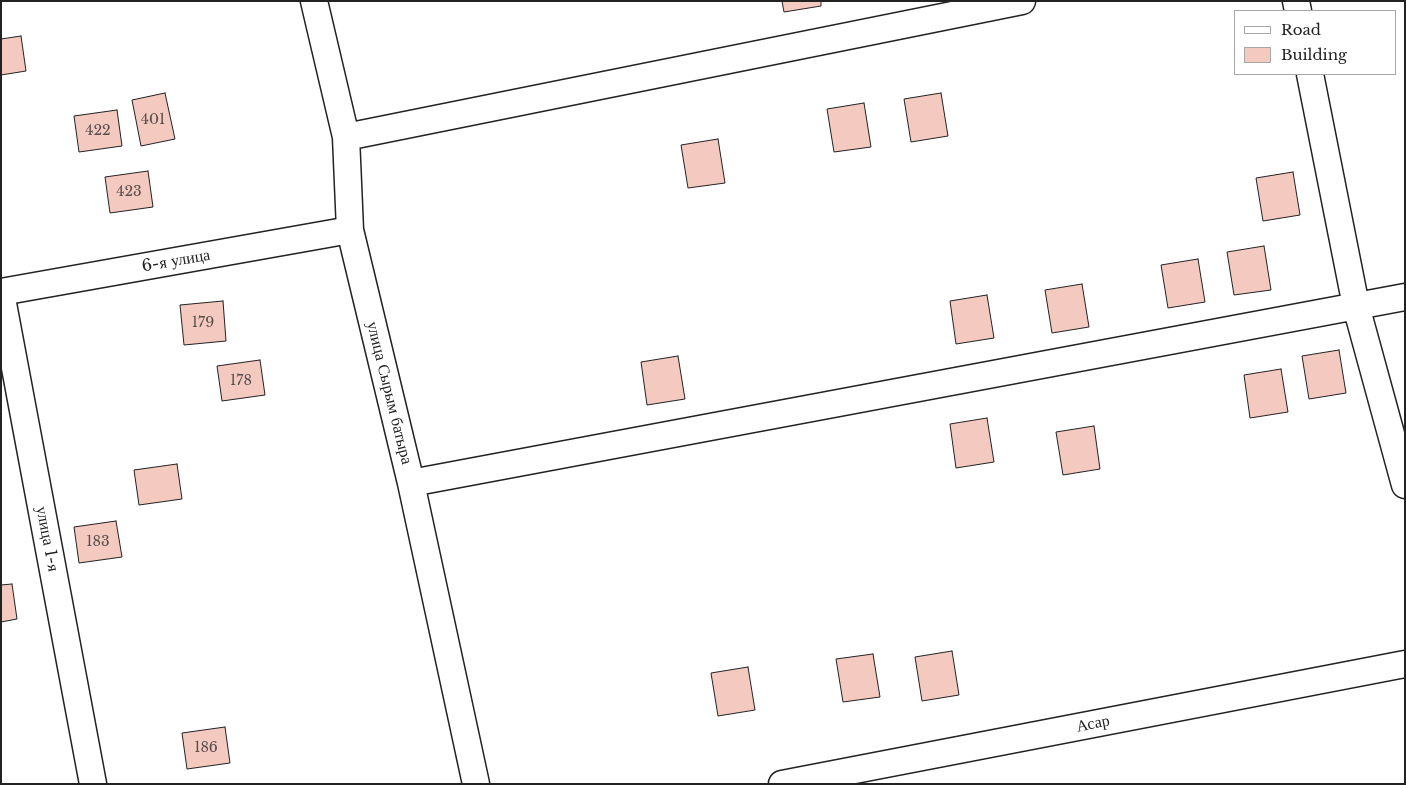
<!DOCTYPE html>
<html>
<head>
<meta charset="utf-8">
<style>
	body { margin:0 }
	#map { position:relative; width:1406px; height:785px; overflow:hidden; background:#fff; font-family:"Libre Baskerville",serif }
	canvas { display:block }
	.frame { position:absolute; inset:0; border:2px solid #222; pointer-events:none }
	.legend { position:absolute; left:1234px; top:10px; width:162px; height:65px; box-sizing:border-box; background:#fff; border:1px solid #a7a7a7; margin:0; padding:6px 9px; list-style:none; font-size:15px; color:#222 }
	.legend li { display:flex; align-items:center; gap:10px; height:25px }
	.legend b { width:25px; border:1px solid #a7a7a7 }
</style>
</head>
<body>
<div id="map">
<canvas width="1406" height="785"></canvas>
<div class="frame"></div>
<ul class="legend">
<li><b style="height:6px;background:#fff"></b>Road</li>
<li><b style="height:14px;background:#f3c9c0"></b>Building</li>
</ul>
</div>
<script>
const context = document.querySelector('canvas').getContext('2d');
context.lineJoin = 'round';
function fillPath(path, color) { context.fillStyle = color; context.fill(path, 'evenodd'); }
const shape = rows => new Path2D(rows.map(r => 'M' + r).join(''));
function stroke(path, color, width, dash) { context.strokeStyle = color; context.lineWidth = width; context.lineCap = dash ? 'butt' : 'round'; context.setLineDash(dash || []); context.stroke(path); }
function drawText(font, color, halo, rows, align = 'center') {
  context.font = font + ' "Libre Baskerville",serif'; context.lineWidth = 4; context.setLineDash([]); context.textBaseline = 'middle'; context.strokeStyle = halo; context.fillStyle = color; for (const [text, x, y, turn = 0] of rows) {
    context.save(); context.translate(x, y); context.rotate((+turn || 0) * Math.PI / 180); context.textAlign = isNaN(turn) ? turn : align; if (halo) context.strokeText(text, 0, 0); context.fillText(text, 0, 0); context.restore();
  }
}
const building = shape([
	[782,1,821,1,821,6,784,12,782,1],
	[21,36,26,71,1,75,1,39,21,36],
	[165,93,175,139,141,146,132,100,165,93],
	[941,93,948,136,911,142,904,99,941,93],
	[864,103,871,147,834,152,827,109,864,103],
	[117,110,122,146,79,152,74,116,117,110],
	[718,139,725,183,688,188,681,145,718,139],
	[148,171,153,207,110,213,105,177,148,171],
	[1293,172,1300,215,1263,221,1256,178,1293,172],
	[1264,246,1271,290,1234,295,1227,252,1264,246],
	[1198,259,1205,302,1168,308,1161,265,1198,259],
	[1082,284,1089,327,1052,333,1045,290,1082,284],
	[987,295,994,338,956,344,950,301,987,295],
	[223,301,226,341,184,345,180,305,223,301],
	[1339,350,1346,393,1309,399,1302,356,1339,350],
	[678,356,685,399,647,405,641,362,678,356],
	[260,360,265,395,222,401,217,366,260,360],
	[1281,369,1288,412,1250,418,1244,375,1281,369],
	[987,418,994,462,956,468,950,424,987,418],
	[1094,426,1100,469,1063,475,1056,432,1094,426],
	[177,464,182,499,139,505,134,470,177,464],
	[116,521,122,557,79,563,74,527,116,521],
	[12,584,17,619,1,622,1,585,12,584],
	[952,651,959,695,922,701,915,657,952,651],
	[873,654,880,697,843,702,836,659,873,654],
	[748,667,755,710,718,716,711,673,748,667],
	[225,727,230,763,187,769,182,733,225,727]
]);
const minor = shape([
	[314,1,346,137,350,230,411,483,476,784],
	[1296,1,1298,11],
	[1310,74,1356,306,1405,485],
	[346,137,1022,1],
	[1,292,350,230],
	[1,293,93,784],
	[411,483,1405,297],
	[782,784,1405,664]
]);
const numberNames = [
	["401",153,120],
	["422",98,131],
	["423",129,192],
	["179",203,323],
	["178",241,381],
	["183",98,542],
	["186",206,748]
];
const streetNames = [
	["6-я улица",176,261,-10],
	["улица Сырым батыра",389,393,76],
	["улица 1-я",47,539,79],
	["Асар",1093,724,-11]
];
fillPath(building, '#f3c9c0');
stroke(building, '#222', 1);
stroke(minor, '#222', 29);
stroke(minor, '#fff', 26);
drawText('14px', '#564c4a', null, numberNames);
drawText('16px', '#222', '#fff', streetNames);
</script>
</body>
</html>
